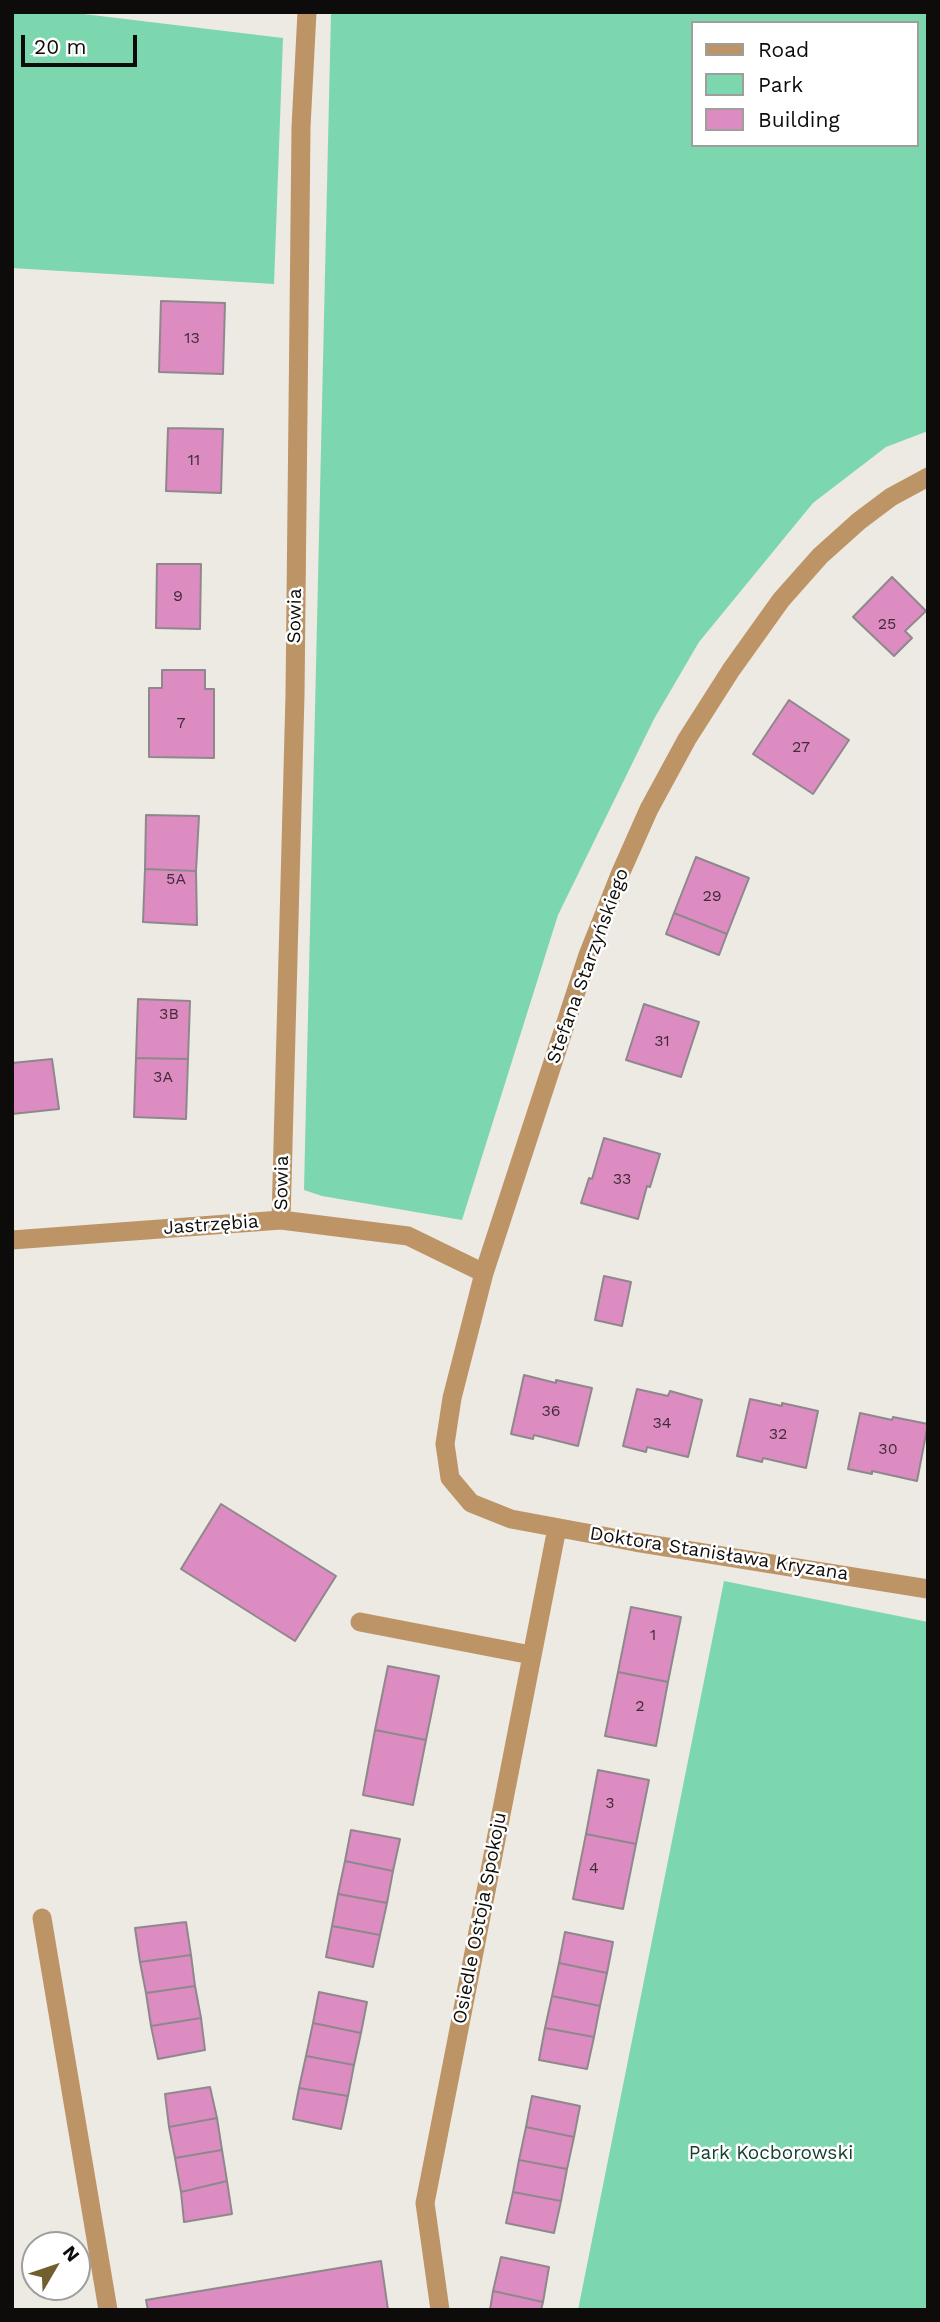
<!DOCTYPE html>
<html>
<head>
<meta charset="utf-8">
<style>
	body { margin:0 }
	#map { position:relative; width:940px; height:2322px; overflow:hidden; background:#ede9e3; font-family:"Work Sans",sans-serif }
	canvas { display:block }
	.frame { position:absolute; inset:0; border:14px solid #0d0c0a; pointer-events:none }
	.legend { position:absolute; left:691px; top:21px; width:228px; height:126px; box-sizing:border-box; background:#fff; border:2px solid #9e9e9d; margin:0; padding:9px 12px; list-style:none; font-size:21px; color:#0d0c0a }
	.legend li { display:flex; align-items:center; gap:14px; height:35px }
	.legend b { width:35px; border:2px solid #9e9e9d }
	.north { position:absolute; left:21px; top:2231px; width:70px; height:70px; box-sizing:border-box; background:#fff; border:2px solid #9e9e9d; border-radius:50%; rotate:51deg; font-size:19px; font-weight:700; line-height:28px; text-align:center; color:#0d0c0a }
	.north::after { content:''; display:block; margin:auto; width:24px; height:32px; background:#71602e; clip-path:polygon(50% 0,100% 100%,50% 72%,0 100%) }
	.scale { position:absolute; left:21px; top:35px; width:116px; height:32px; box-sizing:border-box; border:4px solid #0d0c0a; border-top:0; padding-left:9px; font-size:21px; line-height:24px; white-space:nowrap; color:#0d0c0a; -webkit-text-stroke:5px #fff; paint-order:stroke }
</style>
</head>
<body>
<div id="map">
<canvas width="940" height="2322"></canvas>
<div class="frame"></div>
<ul class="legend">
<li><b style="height:9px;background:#bd9465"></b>Road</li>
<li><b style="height:19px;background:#7dd7ae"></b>Park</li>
<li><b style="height:19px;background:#dc8cc1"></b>Building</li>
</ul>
<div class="north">N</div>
<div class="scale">20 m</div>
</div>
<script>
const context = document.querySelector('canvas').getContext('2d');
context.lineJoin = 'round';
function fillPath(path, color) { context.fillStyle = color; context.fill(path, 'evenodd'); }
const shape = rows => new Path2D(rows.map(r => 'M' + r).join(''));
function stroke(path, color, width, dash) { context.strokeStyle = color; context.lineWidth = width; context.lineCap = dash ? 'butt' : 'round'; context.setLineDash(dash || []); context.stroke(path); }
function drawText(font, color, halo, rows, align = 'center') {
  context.font = font + ' "Work Sans",sans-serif'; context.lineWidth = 5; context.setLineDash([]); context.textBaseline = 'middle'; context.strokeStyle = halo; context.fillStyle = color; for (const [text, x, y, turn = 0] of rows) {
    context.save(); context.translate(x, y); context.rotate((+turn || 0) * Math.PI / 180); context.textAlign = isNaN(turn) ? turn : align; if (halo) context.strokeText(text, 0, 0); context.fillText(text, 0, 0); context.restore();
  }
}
const green = shape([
	[12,12,67,12,283,38,274,284,12,268],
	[331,12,928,12,928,431,886,447,813,503,699,642,654,719,558,915,462,1220,322,1196,304,1190],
	[693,23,917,23,917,145,693,145],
	[724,1581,928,1622,928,2310,578,2310]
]);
const building = shape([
	[161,301,225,303,223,374,159,372,161,301],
	[168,428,223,429,221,493,166,491,168,428],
	[157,564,201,564,200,629,156,628,157,564],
	[892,577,926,611,905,631,912,638,894,656,853,617,892,577],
	[162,670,205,670,205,689,214,689,214,758,149,757,149,688,162,688,162,670],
	[789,700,849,740,813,794,753,754,789,700],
	[146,815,199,816,196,871,145,869,146,815],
	[696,857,749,878,727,934,674,913,696,857],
	[145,869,196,871,197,925,143,922,145,869],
	[674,913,727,934,719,955,666,934,674,913],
	[138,999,190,1001,188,1059,136,1058,138,999],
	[644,1004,699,1022,681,1077,626,1060,644,1004],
	[136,1058,188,1059,186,1119,134,1117,136,1058],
	[52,1059,59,1109,12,1114,12,1063,52,1059],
	[604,1138,660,1154,650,1187,647,1186,638,1219,581,1203,589,1178,592,1179,604,1138],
	[604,1276,631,1282,622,1326,595,1320,604,1276],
	[524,1375,556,1383,556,1380,592,1388,578,1446,534,1435,533,1439,511,1434,524,1375],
	[637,1389,668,1396,670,1391,702,1400,688,1457,647,1447,646,1452,623,1446,637,1389],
	[750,1399,782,1406,782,1403,818,1411,806,1468,763,1458,762,1462,737,1456,750,1399],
	[860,1413,892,1420,893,1417,928,1424,917,1481,872,1471,872,1474,848,1469,860,1413],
	[221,1504,336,1576,295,1641,181,1569,221,1504],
	[631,1607,681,1617,668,1682,618,1672,631,1607],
	[388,1666,439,1676,426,1740,375,1730,388,1666],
	[618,1672,668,1682,656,1746,605,1736,618,1672],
	[375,1730,426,1740,413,1805,363,1795,375,1730],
	[598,1770,649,1780,636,1844,586,1834,598,1770],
	[351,1830,400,1839,393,1871,345,1861,351,1830],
	[586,1834,636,1844,623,1909,573,1899,586,1834],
	[345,1861,393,1871,387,1903,338,1894,345,1861],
	[338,1894,387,1903,380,1935,332,1926,338,1894],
	[186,1922,191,1955,140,1962,135,1928,186,1922],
	[332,1926,380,1935,373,1967,326,1957,332,1926],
	[565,1932,613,1942,607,1973,559,1963,565,1932],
	[191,1955,195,1986,146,1993,140,1962,191,1955],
	[559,1963,607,1973,600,2006,552,1996,559,1963],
	[195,1986,201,2018,151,2026,146,1993,195,1986],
	[319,1992,367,2002,361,2033,313,2023,319,1992],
	[552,1996,600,2006,594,2037,545,2028,552,1996],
	[201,2018,205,2050,158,2059,151,2026,201,2018],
	[313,2023,361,2033,354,2065,306,2056,313,2023],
	[545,2028,594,2037,587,2069,539,2060,545,2028],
	[306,2056,354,2065,348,2096,299,2088,306,2056],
	[210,2087,217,2118,169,2127,165,2094,210,2087],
	[299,2088,348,2096,341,2129,293,2119,299,2088],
	[532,2096,580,2106,574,2137,526,2127,532,2096],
	[217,2118,222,2150,175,2158,169,2127,217,2118],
	[526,2127,574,2137,567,2169,519,2160,526,2127],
	[222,2150,227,2181,181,2192,175,2158,222,2150],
	[519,2160,567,2169,561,2201,513,2192,519,2160],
	[227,2181,232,2214,184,2222,181,2192,227,2181],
	[513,2192,561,2201,554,2233,506,2223,513,2192],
	[501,2257,549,2267,543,2302,493,2291,501,2257],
	[381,2261,388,2310,148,2310,146,2300,381,2261],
	[493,2291,543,2302,541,2310,490,2310,493,2291]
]);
const minor = shape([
	[928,477,891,497,859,521,820,556,781,600,731,670,687,739,649,809,621,872,588,955,484,1273,452,1398,445,1444,450,1478,471,1503,511,1519,635,1542,928,1589],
	[281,1220,295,695,301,127,307,12],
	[12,1240,281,1220,408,1236,484,1273],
	[360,1622,531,1655],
	[42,1918,108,2310],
	[440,2310,425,2203,557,1528]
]);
const numberNames = [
	["13",192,338],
	["11",194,460],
	["9",178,596],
	["25",887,624],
	["7",181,723],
	["27",801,747],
	["5A",176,879],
	["29",712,896],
	["3B",169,1014],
	["31",662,1041],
	["3A",163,1077],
	["33",622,1179],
	["36",551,1411],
	["34",662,1423],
	["32",778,1434],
	["30",888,1449],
	["1",653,1635],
	["2",640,1706],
	["3",610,1803],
	["4",594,1868]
];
const streetNames = [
	["Sowia",295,616,-89],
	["Stefana Starzyńskiego",588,966,-70],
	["Sowia",282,1183,-89],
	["Jastrzębia",211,1225,-4],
	["Doktora Stanisława Kryzana",719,1554,9],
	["Osiedle Ostoja Spokoju",480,1918,-79]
];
const parkNames = [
	["Park Kocborowski",771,2153]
];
fillPath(green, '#7dd7ae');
fillPath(building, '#dc8cc1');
stroke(building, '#8e888c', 2);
stroke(minor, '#bd9465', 19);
drawText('16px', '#412c38', null, numberNames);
drawText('19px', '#0d0c0a', '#fff', streetNames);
drawText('19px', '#13412e', '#fff', parkNames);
</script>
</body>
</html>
